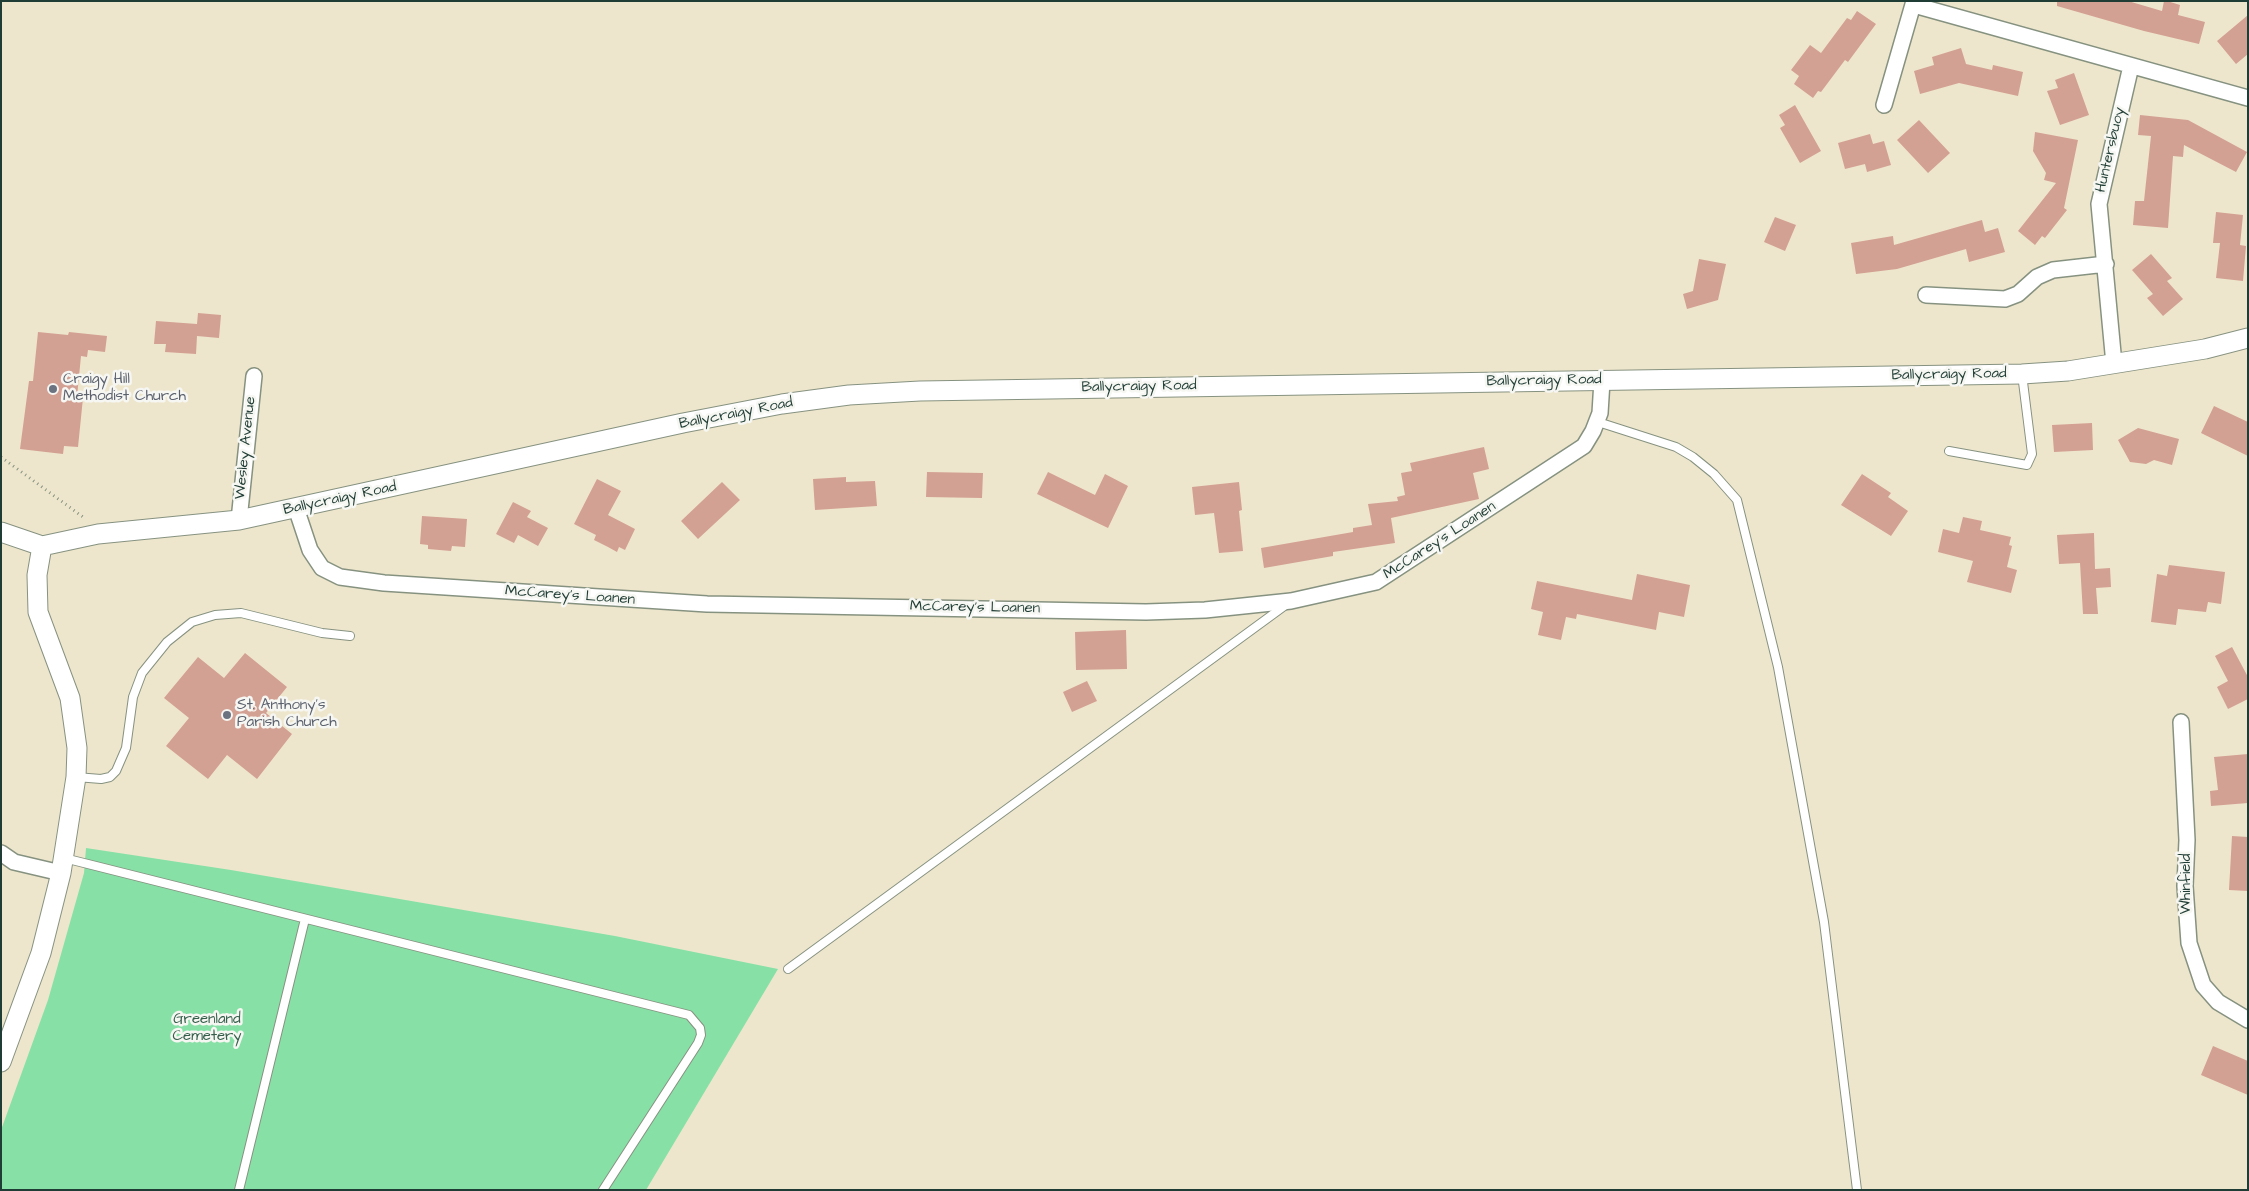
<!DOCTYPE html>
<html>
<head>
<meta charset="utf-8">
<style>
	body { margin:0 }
	#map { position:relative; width:2249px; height:1191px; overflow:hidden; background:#eee6cc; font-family:"Architects Daughter",sans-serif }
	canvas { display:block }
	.frame { position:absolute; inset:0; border:2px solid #1f3d34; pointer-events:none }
</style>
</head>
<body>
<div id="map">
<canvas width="2249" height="1191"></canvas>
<div class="frame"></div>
</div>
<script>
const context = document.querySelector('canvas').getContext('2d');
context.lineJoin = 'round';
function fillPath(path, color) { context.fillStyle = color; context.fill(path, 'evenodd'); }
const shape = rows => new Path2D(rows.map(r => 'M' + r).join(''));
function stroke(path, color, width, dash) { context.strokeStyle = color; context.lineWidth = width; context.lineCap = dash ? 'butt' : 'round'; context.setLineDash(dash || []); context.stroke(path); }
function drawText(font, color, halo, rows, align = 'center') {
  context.font = font + ' "Architects Daughter",sans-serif'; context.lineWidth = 5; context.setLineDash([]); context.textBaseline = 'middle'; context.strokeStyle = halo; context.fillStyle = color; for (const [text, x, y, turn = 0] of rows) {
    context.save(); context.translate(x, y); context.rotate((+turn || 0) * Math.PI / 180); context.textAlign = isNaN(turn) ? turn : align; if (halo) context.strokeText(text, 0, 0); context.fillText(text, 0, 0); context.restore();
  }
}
const green = shape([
	[86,848,231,870,615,936,778,969,646,1190,1,1190,1,1130,48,1000,84,873]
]);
const building = shape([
	[2057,1,2128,1,2162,11,2164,1,2167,1,2180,5,2178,15,2205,22,2199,44,2144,31,2057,6],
	[1857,11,1876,24,1848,62,1845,60,1821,92,1818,91,1813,98,1794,84,1799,76,1791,70,1810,45,1821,53,1847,18,1851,20],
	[2248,15,2248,54,2236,64,2217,41],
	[1961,48,1966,64,1992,70,1993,65,2023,72,2018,96,1959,83,1920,94,1914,71,1934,65,1932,57],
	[2074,73,2089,115,2060,125,2047,91,2058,88,2055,80],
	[1795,105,1821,151,1800,163,1780,128,1785,125,1779,115],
	[2140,115,2188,120,2247,152,2236,172,2184,145,2183,157,2173,156,2168,228,2133,225,2135,201,2144,201,2151,136,2138,135],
	[1919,120,1950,153,1928,173,1897,140],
	[2035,132,2078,140,2064,208,2067,210,2045,238,2042,236,2035,245,2018,231,2056,183,2044,180,2046,173,2033,151],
	[1870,134,1873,144,1884,141,1891,165,1867,172,1865,164,1845,169,1838,143],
	[2216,212,2243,215,2240,245,2246,246,2243,281,2216,278,2220,243,2213,243],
	[1775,217,1796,225,1785,251,1764,242],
	[1982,220,1985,232,1998,228,2005,252,1969,262,1966,249,1897,269,1856,274,1851,243,1893,236,1894,245],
	[2151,254,2172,278,2167,281,2183,299,2163,316,2147,298,2153,294,2132,270],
	[1699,259,1726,264,1718,300,1687,309,1683,294,1693,291],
	[198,313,221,315,219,338,197,336,196,354,165,352,166,344,154,344,156,321,197,324],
	[38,332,68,335,69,332,107,336,105,352,88,350,87,357,81,356,77,397,83,398,78,447,64,446,63,454,20,449,29,381,33,381],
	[2214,406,2248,422,2248,456,2201,433],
	[2092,423,2093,450,2054,452,2052,425],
	[2138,428,2179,439,2172,465,2154,460,2146,464,2130,462,2118,440],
	[1484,447,1489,469,1473,473,1479,499,1391,518,1395,543,1333,552,1333,556,1264,568,1261,548,1353,532,1353,528,1372,525,1368,504,1398,501,1397,497,1405,495,1401,473,1412,471,1410,463],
	[927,472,983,473,982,498,926,497],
	[1048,472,1095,495,1105,474,1128,486,1108,528,1037,494],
	[1862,474,1891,493,1888,497,1908,511,1891,536,1841,505],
	[846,477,846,482,875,481,877,506,815,510,813,479],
	[597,479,621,491,608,515,635,529,625,550,619,547,617,552,608,547,594,540,596,535,574,524],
	[722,482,740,500,698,539,681,521],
	[1239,482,1242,510,1239,511,1243,551,1219,553,1214,513,1195,515,1192,487],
	[513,502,531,511,527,517,548,528,538,546,518,535,514,543,496,534],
	[422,516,467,519,465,547,452,546,451,551,428,549,428,545,420,544],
	[1963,517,1982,521,1980,530,2011,537,2009,545,2012,546,2007,567,2017,570,2011,593,1967,582,1973,561,1938,552,1943,529,1959,533],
	[2094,533,2095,569,2110,568,2111,587,2096,588,2098,614,2083,614,2080,563,2059,564,2057,535],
	[2169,565,2225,572,2221,604,2208,602,2206,612,2178,609,2176,625,2151,622,2157,574,2167,576],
	[1637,574,1690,585,1684,617,1659,612,1656,630,1577,614,1576,619,1566,617,1561,640,1538,635,1543,612,1531,609,1537,581,1632,600],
	[1126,630,1127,669,1076,670,1075,632],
	[2232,647,2248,677,2248,699,2228,709,2217,687,2228,681,2215,656],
	[245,653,287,687,266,713,292,734,257,779,227,755,208,779,166,746,189,718,164,698,198,657,224,678],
	[1087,681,1097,701,1072,712,1063,692],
	[2248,754,2248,803,2211,806,2210,791,2218,790,2214,757],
	[2232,836,2248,837,2248,891,2229,890],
	[2213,1046,2248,1061,2248,1095,2201,1075]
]);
const path = shape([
	[1,457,83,517]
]);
const service = shape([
	[1598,422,1676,447,1693,457,1714,474,1737,500,1778,667,1824,922,1857,1190],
	[1949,451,2027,465,2032,454,2022,374],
	[76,777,101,779,110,777,116,771,126,748,133,697,142,673,167,642,192,622,215,615,241,613,322,633,350,636],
	[64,858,689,1015,700,1028,701,1035,698,1043,603,1190],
	[788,969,1287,604],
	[239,1190,305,919]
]);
const minor = shape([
	[1914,5,2248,98],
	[1884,105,1914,1],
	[1926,295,2005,299,2018,294,2037,277,2053,270,2106,264],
	[2114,364,2099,204,2131,66],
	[296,508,310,550,322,568,340,577,384,583,707,604,1146,612,1205,610,1291,601,1376,582,1584,446,1593,431,1600,413,1602,381],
	[239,520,254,376],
	[2181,722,2187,840,2185,886,2189,943,2203,985,2218,1002,2248,1020],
	[1,853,14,862,61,873]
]);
const tertiary = shape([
	[1,532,42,546],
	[42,546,98,534,239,520,683,423,782,404,849,395,920,391,2022,374,2068,371,2205,349,2248,338],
	[1,1062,41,953,61,873,76,777,77,748,70,698,38,612,37,575,42,546]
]);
const markers = [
	[53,389,5,"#6b7280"],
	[227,715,5,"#6b7280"]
];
const streetNames = [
	["Huntersbuoy",2111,150,-77],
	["Ballycraigy Road",1949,375,-1],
	["Ballycraigy Road",1544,381,-1],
	["Ballycraigy Road",1139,387,-1],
	["Ballycraigy Road",736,414,-11],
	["Wesley Avenue",246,448,-84],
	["Ballycraigy Road",340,499,-12],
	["McCarey's Loanen",1440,541,-33],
	["McCarey's Loanen",570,596,4],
	["McCarey's Loanen",975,608,1],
	["Whinfield",2187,884,-90]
];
const worshipNames = [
	["Craigy Hill",63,380],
	["Methodist Church",63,397],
	["St. Anthony's",237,706],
	["Parish Church",237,723]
];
const parkNames = [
	["Greenland",207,1020],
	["Cemetery",207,1037]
];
fillPath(green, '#87e1a7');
fillPath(building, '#d3a094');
stroke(service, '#869280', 10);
stroke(minor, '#869280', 18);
stroke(tertiary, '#869280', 21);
stroke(path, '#869280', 3, [1, 4]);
stroke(service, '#fff', 8);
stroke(minor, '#fff', 15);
stroke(tertiary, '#fff', 19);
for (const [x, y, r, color] of markers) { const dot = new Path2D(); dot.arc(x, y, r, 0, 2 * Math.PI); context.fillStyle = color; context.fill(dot); stroke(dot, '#f6f6f2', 2); }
drawText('15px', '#1f3d34', '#f6f6f2', streetNames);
drawText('15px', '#5b616d', '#f6f6f2', worshipNames, 'left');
drawText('15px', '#345e4b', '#f6f6f2', parkNames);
</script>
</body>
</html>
